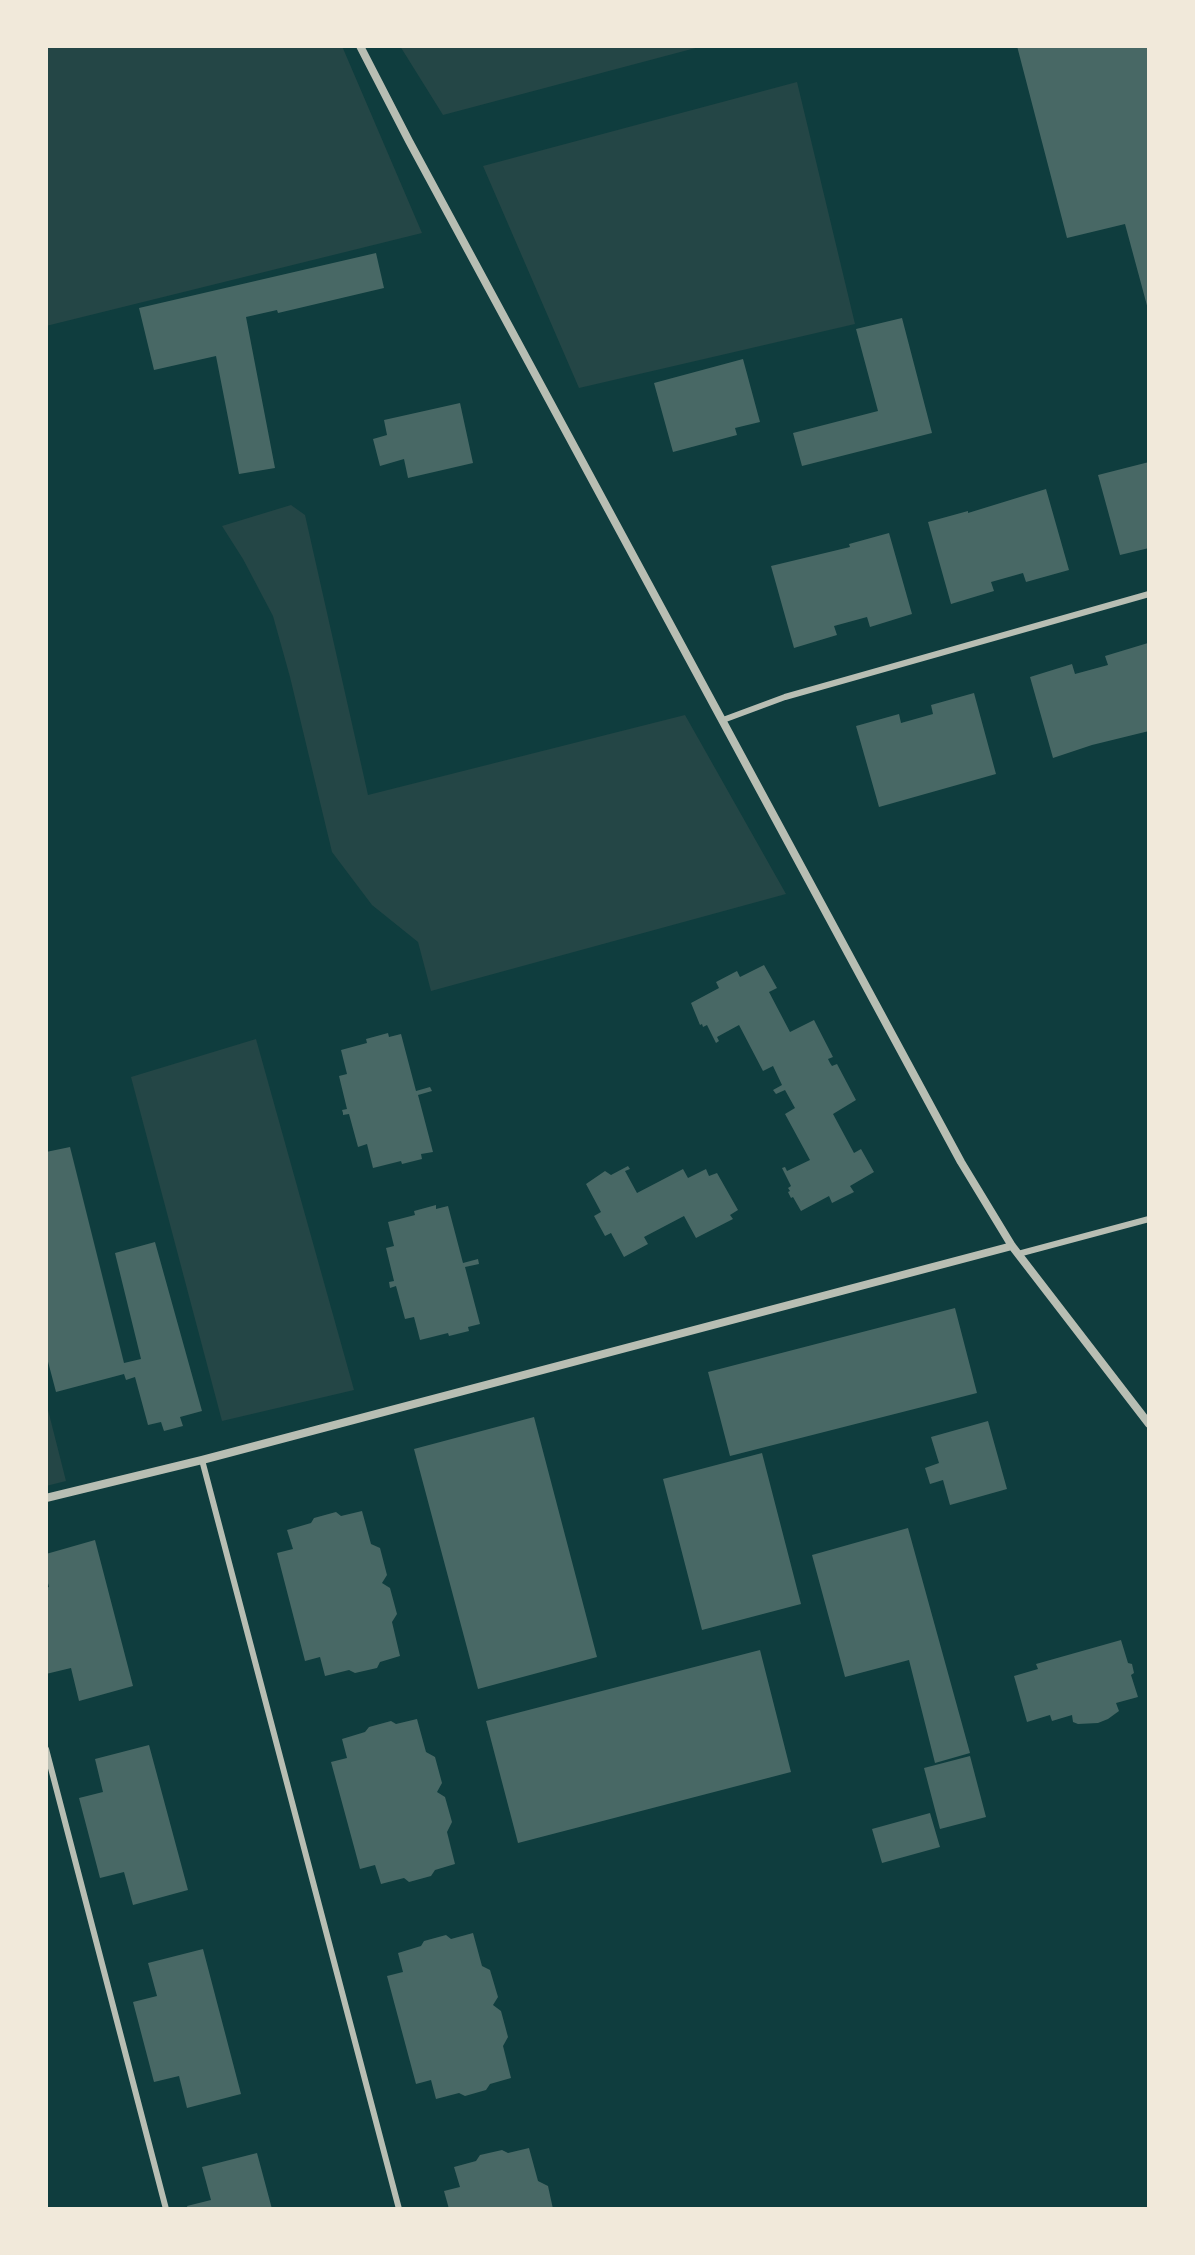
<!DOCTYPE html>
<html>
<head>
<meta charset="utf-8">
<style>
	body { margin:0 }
	#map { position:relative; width:1195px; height:2255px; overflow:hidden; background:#0f3d3e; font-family:Karla,sans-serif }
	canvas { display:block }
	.frame { position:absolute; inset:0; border:48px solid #f1e9da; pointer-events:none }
</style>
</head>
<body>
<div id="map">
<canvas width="1195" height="2255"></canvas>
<div class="frame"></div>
</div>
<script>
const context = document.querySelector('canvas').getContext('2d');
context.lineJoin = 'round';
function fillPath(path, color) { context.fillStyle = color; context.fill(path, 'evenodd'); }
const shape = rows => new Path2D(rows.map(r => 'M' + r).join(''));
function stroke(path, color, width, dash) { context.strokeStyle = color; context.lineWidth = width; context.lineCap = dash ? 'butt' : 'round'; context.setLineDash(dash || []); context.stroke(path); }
const green = shape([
	[46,46,342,46,422,233,46,326],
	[400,46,703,46,443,115],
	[797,82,855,324,579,388,483,166],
	[291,505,305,515,368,795,685,715,786,894,431,991,418,942,372,905,332,852,290,677,273,616,243,559,222,526],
	[256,1039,354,1390,222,1421,131,1077],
	[46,1402,66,1481,46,1486]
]);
const building = shape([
	[1017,46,1149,46,1149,313,1125,224,1067,238],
	[376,253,384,288,278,313,277,310,246,317,275,468,239,474,216,356,154,370,139,308],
	[902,318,932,433,802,466,793,433,878,411,856,329],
	[743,359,760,422,735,428,737,435,673,452,654,383],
	[460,403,473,463,408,478,404,459,380,466,373,439,387,435,384,420],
	[1149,462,1149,548,1120,555,1098,475],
	[1046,489,1069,570,1026,582,1023,573,991,582,994,591,951,604,928,522,968,511,968,513],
	[889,533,912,614,870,627,867,617,834,626,837,635,794,648,771,566,850,547,849,544],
	[1148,643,1149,731,1092,745,1053,758,1030,677,1072,664,1075,674,1108,665,1105,656],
	[974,693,996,774,879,807,856,726,899,714,901,723,933,714,931,705],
	[764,965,777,988,769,992,790,1032,814,1020,833,1057,828,1059,830,1063,832,1066,837,1064,856,1100,833,1114,854,1153,861,1149,874,1172,850,1186,854,1192,832,1203,829,1196,801,1211,793,1197,791,1198,788,1192,790,1191,788,1188,791,1186,782,1168,785,1167,787,1171,810,1160,785,1114,795,1108,785,1090,776,1094,773,1090,782,1085,773,1066,763,1071,739,1025,717,1037,719,1041,716,1043,707,1025,703,1027,702,1024,700,1025,691,1003,719,988,716,982,737,971,740,977],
	[388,1033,389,1037,401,1034,416,1091,430,1087,432,1091,418,1095,433,1152,421,1154,422,1159,402,1164,401,1161,373,1168,367,1144,358,1147,349,1114,343,1115,343,1113,342,1110,347,1109,339,1076,347,1074,341,1050,367,1043,366,1039],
	[70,1147,124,1363,141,1359,115,1253,155,1242,202,1411,180,1417,183,1426,164,1431,161,1422,148,1425,135,1377,126,1380,124,1374,56,1392,46,1354,46,1152],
	[628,1166,630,1169,625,1171,637,1193,683,1169,688,1178,706,1169,709,1176,717,1173,738,1210,730,1215,733,1219,696,1238,684,1216,644,1237,648,1244,624,1257,611,1233,605,1236,594,1216,601,1212,586,1184,605,1171,611,1175],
	[436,1205,436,1209,448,1206,463,1263,478,1259,479,1264,465,1267,480,1324,468,1327,469,1331,449,1336,448,1333,420,1340,414,1317,405,1319,396,1286,390,1288,389,1282,394,1281,386,1248,394,1246,388,1222,415,1215,414,1211],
	[955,1308,977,1393,730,1456,708,1372],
	[534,1417,597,1657,478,1689,414,1449],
	[988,1421,1007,1489,950,1505,943,1480,930,1484,925,1468,939,1463,931,1437],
	[762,1453,801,1604,702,1630,663,1479],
	[362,1511,371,1544,380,1548,387,1575,382,1583,390,1588,397,1614,392,1622,400,1656,380,1662,377,1668,355,1673,349,1670,325,1676,320,1657,305,1661,277,1553,293,1549,287,1530,311,1523,314,1518,336,1512,341,1516],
	[908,1528,970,1753,935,1763,909,1660,845,1677,812,1555],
	[95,1540,133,1686,79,1701,71,1668,46,1674,46,1588,49,1587,46,1575,46,1554],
	[1121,1640,1128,1663,1132,1664,1134,1673,1131,1675,1138,1697,1116,1703,1119,1711,1108,1719,1098,1723,1078,1724,1073,1722,1072,1715,1052,1721,1050,1715,1027,1722,1014,1676,1038,1669,1036,1664],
	[760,1650,791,1772,518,1843,486,1721],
	[417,1719,426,1752,435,1757,442,1783,437,1792,445,1797,452,1822,447,1832,455,1864,435,1870,431,1876,409,1882,404,1878,381,1884,375,1865,360,1869,331,1762,347,1758,342,1739,365,1732,369,1727,391,1721,396,1724],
	[149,1745,188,1890,133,1905,124,1872,100,1878,79,1798,103,1792,95,1759],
	[970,1756,986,1817,940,1829,924,1768],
	[930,1813,940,1847,882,1863,872,1829],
	[473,1933,482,1966,490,1970,498,1997,493,2005,501,2011,508,2037,503,2046,511,2078,490,2084,486,2090,465,2096,459,2093,436,2099,431,2080,416,2084,387,1976,403,1972,398,1953,421,1946,424,1941,446,1935,451,1939],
	[203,1949,241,2094,187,2108,179,2076,154,2082,133,2002,157,1996,148,1963],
	[529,2148,538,2181,548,2186,553,2209,449,2209,444,2191,460,2187,454,2167,476,2161,480,2155,502,2150,508,2153],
	[257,2153,272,2209,188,2209,187,2206,211,2200,202,2167]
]);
const service = shape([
	[723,720,785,697,1149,594],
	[1018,1254,1149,1219],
	[202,1460,399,2209],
	[46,1749,166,2209]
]);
const minor = shape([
	[360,46,409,141,961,1162,1012,1246,1149,1424],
	[46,1498,202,1460,1012,1246]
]);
fillPath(green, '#244646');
fillPath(building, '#486865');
stroke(service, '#b8beb3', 6);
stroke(minor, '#b8beb3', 8);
</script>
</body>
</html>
